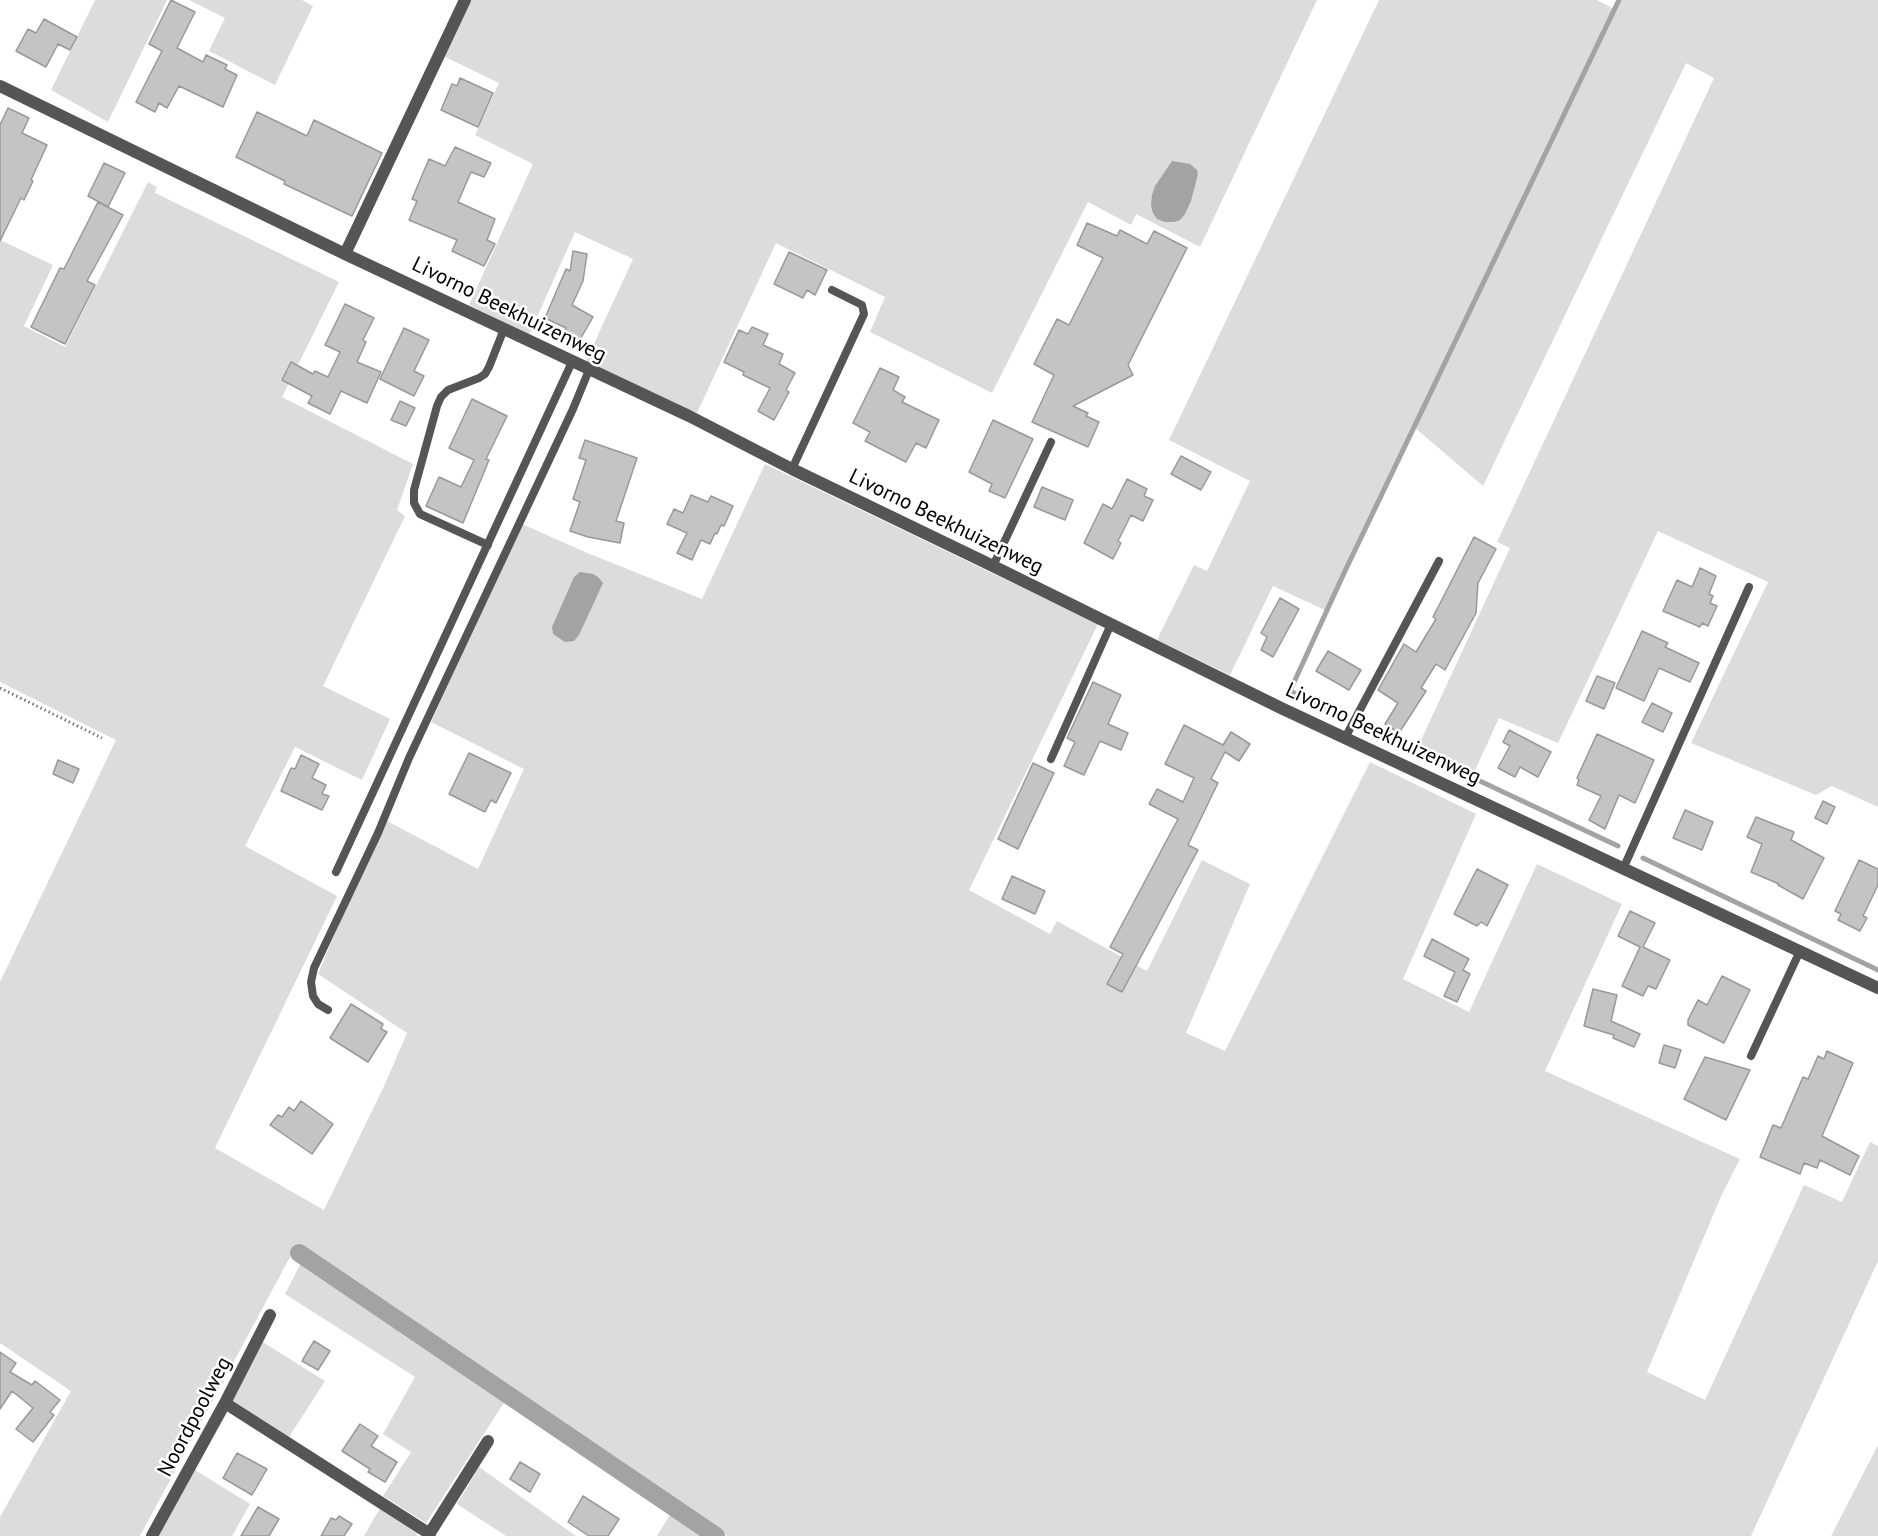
<!DOCTYPE html>
<html>
<head>
<meta charset="utf-8">
<style>
	body { margin:0 }
	canvas { display:block; background:#fff }
</style>
</head>
<body>
<canvas width="1878" height="1536"></canvas>
<script>
const context = document.querySelector('canvas').getContext('2d');
context.lineJoin = 'round';
function fillPath(path, color) { context.fillStyle = color; context.fill(path, 'evenodd'); }
const shape = rows => new Path2D(rows.map(r => 'M' + r).join(''));
function stroke(path, color, width, dash) { context.strokeStyle = color; context.lineWidth = width; context.lineCap = dash ? 'butt' : 'round'; context.setLineDash(dash || []); context.stroke(path); }
function drawText(font, color, halo, rows, align = 'center') {
  context.font = font + ' "PT Sans",sans-serif'; context.lineWidth = 5; context.setLineDash([]); context.textBaseline = 'middle'; context.strokeStyle = halo; context.fillStyle = color; for (const [text, x, y, turn = 0] of rows) {
    context.save(); context.translate(x, y); context.rotate((+turn || 0) * Math.PI / 180); context.textAlign = isNaN(turn) ? turn : align; if (halo) context.strokeText(text, 0, 0); context.fillText(text, 0, 0); context.restore();
  }
}
const green = shape([
	[95,0,167,0,108,122,51,90],
	[189,0,302,0,313,6,275,85,209,51,225,18],
	[468,0,1317,0,1200,247,1136,214,1131,225,1088,202,992,393,870,332,885,297,776,243,697,413,586,361,633,259,575,232,529,335,469,305,533,164,475,135,499,83,441,55],
	[1379,0,1597,0,1614,9,1619,0,1878,0,1878,807,1832,786,1816,795,1691,743,1768,582,1658,531,1558,743,1499,718,1472,777,1416,751,1510,548,1497,542,1714,78,1686,63,1483,486,1414,427,1327,611,1273,586,1230,675,1157,640,1194,565,1207,571,1250,481,1169,440],
	[148,182,157,187,155,193,339,282,282,397,413,464,397,510,405,516,323,686,390,719,362,780,295,747,245,846,337,896,215,1148,324,1210,385,1084,407,1033,318,974,348,903,387,821,478,869,524,769,431,722,522,524,585,552,702,599,765,464,1098,624,969,890,1050,934,1057,921,1147,971,1202,860,1250,884,1186,1033,1225,1051,1370,762,1476,814,1403,979,1469,1012,1537,864,1622,904,1545,1071,1740,1159,1722,1194,1647,1372,1705,1400,1804,1185,1842,1202,1870,1142,1878,1146,1878,1261,1751,1536,727,1536,672,1502,297,1244,140,1536,0,1536,0,1517,71,1391,0,1343,0,982,116,740,0,682,0,240,53,265,24,326,65,347],
	[304,1257,509,1395,426,1523,383,1496,411,1452,383,1434,415,1377,285,1294],
	[261,1341,325,1381,289,1437,229,1398],
	[1878,1445,1878,1536,1831,1536],
	[479,1467,576,1536,506,1536,457,1504],
	[195,1470,250,1504,232,1536,159,1536],
	[380,1508,417,1532,417,1536,364,1536],
	[674,1508,674,1509,716,1536,657,1536]
]);
const water = shape([
	[1172,161,1190,164,1197,170,1198,174,1191,201,1185,214,1180,220,1174,222,1165,222,1157,219,1153,213,1151,206,1152,195,1155,186],
	[580,572,593,574,598,577,603,583,579,635,574,641,565,642,553,634,552,627,574,577]
]);
const stream = shape([
	[1332,713,1290,691,1345,571,1619,0],
	[1363,726,1618,846],
	[1643,858,1878,970]
]);
const canal = shape([
	[299,1253,716,1536]
]);
const building = shape([
	[171,0,195,12,177,48,203,62,206,55,227,65,225,69,237,75,223,107,179,86,167,108,159,103,155,112,136,102,162,51,149,44,171,0],
	[44,19,77,37,70,50,58,44,46,67,16,51,28,29,36,33,44,19],
	[460,78,493,93,478,127,441,110,452,84,457,86,460,78],
	[8,108,29,118,22,133,47,145,31,180,33,181,24,200,21,198,0,241,0,125,8,108],
	[257,112,307,136,314,120,382,153,352,216,284,184,285,181,236,157,257,112],
	[455,147,491,163,484,177,471,172,458,202,495,219,487,240,495,244,484,266,452,251,457,240,409,220,417,201,412,199,429,159,445,166,455,147],
	[104,163,125,173,108,207,88,196,104,163],
	[98,202,123,215,87,281,95,285,65,344,31,327,60,268,64,269,98,202],
	[1087,223,1117,236,1120,230,1147,244,1154,231,1187,248,1128,365,1133,375,1073,406,1088,413,1086,416,1099,422,1088,447,1032,422,1054,375,1034,364,1057,319,1069,325,1103,258,1077,245,1087,223],
	[573,251,587,254,583,281,572,305,593,317,578,343,563,334,566,328,545,318,566,269,570,271,573,251],
	[789,252,827,270,815,295,807,290,803,298,774,284,789,252],
	[345,304,374,318,363,340,366,342,357,362,381,372,367,403,341,391,330,414,308,403,312,396,282,380,291,362,313,374,315,371,328,377,340,352,325,345,345,304],
	[752,327,768,334,763,345,783,354,779,364,795,373,786,390,789,392,774,420,758,411,770,388,743,375,744,372,724,362,739,330,748,334,752,327],
	[404,328,429,340,414,371,424,376,414,396,380,379,404,328],
	[880,368,899,377,893,390,905,397,902,402,939,420,926,448,916,443,906,462,865,441,870,432,853,423,880,368],
	[472,399,507,416,486,459,489,460,463,523,426,506,439,477,461,487,474,460,449,448,472,399],
	[400,401,415,408,406,426,391,420,400,401],
	[993,420,1033,439,1005,498,989,491,992,484,969,472,993,420],
	[585,440,637,458,616,521,624,523,620,543,588,537,570,531,580,502,573,499,586,460,579,458,585,440],
	[1181,456,1211,472,1201,490,1171,474,1181,456],
	[1127,479,1147,489,1144,496,1153,500,1143,521,1131,515,1118,541,1121,543,1113,559,1084,543,1103,504,1112,509,1127,479],
	[1042,487,1073,500,1065,520,1034,507,1042,487],
	[691,495,708,502,711,496,733,506,724,526,721,525,717,534,715,533,710,544,701,540,692,560,677,553,687,533,667,524,674,509,683,513,691,495],
	[1474,537,1496,549,1478,583,1476,613,1445,670,1436,664,1421,688,1426,691,1399,733,1385,724,1398,703,1378,690,1404,644,1416,652,1436,619,1433,617,1474,537],
	[1700,568,1716,576,1709,594,1713,596,1710,603,1717,606,1708,626,1702,623,1700,627,1663,611,1677,580,1692,587,1700,568],
	[1280,598,1299,609,1273,657,1261,650,1267,637,1261,633,1280,598],
	[1642,631,1668,643,1665,647,1699,663,1690,682,1659,668,1644,701,1616,688,1642,631],
	[1328,651,1361,670,1349,690,1316,671,1328,651],
	[1597,676,1615,683,1604,709,1586,701,1597,676],
	[1093,682,1121,695,1108,724,1128,733,1121,750,1100,741,1084,775,1064,766,1075,742,1067,738,1093,682],
	[1652,703,1672,713,1663,732,1642,722,1652,703],
	[1184,725,1223,745,1231,732,1250,744,1239,761,1225,752,1211,779,1218,783,1188,845,1198,850,1122,992,1107,984,1123,954,1110,947,1178,819,1149,804,1157,789,1183,802,1194,778,1165,764,1184,725],
	[1509,730,1551,752,1538,777,1520,767,1515,777,1498,768,1510,746,1503,742,1509,730],
	[1597,734,1654,760,1635,803,1619,795,1605,829,1589,820,1601,796,1577,785,1579,780,1577,778,1597,734],
	[469,753,511,773,496,803,491,800,485,812,449,794,469,753],
	[301,755,319,764,312,778,326,785,322,794,329,796,322,810,281,791,291,768,295,769,301,755],
	[58,760,79,769,73,783,53,774,58,760],
	[1033,763,1054,773,1018,849,998,839,1033,763],
	[1823,801,1835,807,1827,824,1815,818,1823,801],
	[1685,810,1713,822,1702,850,1673,838,1685,810],
	[1756,817,1794,832,1791,840,1824,858,1803,899,1778,885,1779,884,1751,872,1762,844,1747,837,1756,817],
	[1859,860,1878,869,1878,885,1863,916,1867,918,1860,931,1838,920,1841,914,1835,911,1859,860],
	[1477,869,1508,885,1487,926,1481,922,1477,926,1454,914,1477,869],
	[1012,876,1045,891,1035,914,1002,899,1012,876],
	[1630,911,1655,923,1643,947,1670,960,1656,989,1648,986,1643,996,1622,986,1640,947,1618,936,1630,911],
	[1432,939,1469,959,1463,970,1470,974,1457,1002,1444,996,1455,972,1424,956,1432,939],
	[1722,976,1750,990,1724,1043,1688,1025,1688,1020,1698,1000,1707,1005,1722,976],
	[1593,989,1617,995,1611,1021,1640,1034,1634,1047,1613,1038,1614,1035,1584,1026,1593,989],
	[351,1004,383,1024,381,1029,387,1032,368,1062,330,1038,351,1004],
	[1664,1045,1681,1050,1675,1068,1659,1063,1664,1045],
	[1827,1051,1853,1063,1822,1136,1859,1156,1850,1175,1820,1160,1817,1168,1804,1163,1800,1174,1760,1157,1773,1125,1781,1128,1803,1077,1808,1079,1818,1056,1824,1059,1827,1051],
	[1705,1057,1750,1070,1726,1120,1684,1099,1705,1057],
	[301,1101,333,1124,312,1154,270,1125,278,1115,282,1117,289,1107,294,1111,301,1101],
	[314,1341,330,1351,318,1370,302,1361,314,1341],
	[0,1352,16,1363,10,1372,32,1385,35,1381,60,1400,50,1412,54,1415,33,1442,16,1429,33,1408,12,1391,0,1409,0,1352],
	[360,1424,378,1436,371,1446,397,1462,385,1482,368,1472,370,1469,342,1451,360,1424],
	[237,1453,267,1469,252,1495,223,1478,237,1453],
	[520,1462,540,1474,530,1492,510,1479,520,1462],
	[583,1496,619,1519,608,1536,589,1536,568,1522,583,1496],
	[258,1507,279,1519,269,1536,241,1536,258,1507],
	[339,1516,352,1524,344,1536,321,1536,331,1518,336,1520,339,1516]
]);
const path = shape([
	[0,688,102,738]
]);
const lane = shape([
	[792,469,864,314,862,305,832,290],
	[488,545,420,514,414,503,414,490,437,406,441,397,448,390,479,378,485,374,489,367,504,329],
	[993,566,1051,442],
	[1345,738,1439,561],
	[1051,759,1111,624],
	[1623,869,1749,587],
	[336,872,572,362],
	[328,1010,318,1004,313,996,311,982,314,968,378,833,409,758,573,409,589,370],
	[1751,1056,1800,951]
]);
const street = shape([
	[0,86,345,254,689,416,792,469,993,566,1281,708,1878,988],
	[345,254,465,0],
	[225,1403,430,1534],
	[152,1536,225,1403,270,1315],
	[428,1536,488,1441]
]);
const streetNames = [
	["Livorno Beekhuizenweg",509,310,26],
	["Livorno Beekhuizenweg",946,522,26],
	["Livorno Beekhuizenweg",1383,734,25],
	["Noordpoolweg",195,1417,-62]
];
fillPath(green, '#dcdcdc');
fillPath(water, '#a3a3a3');
stroke(stream, '#a3a3a3', 5);
stroke(canal, '#a3a3a3', 18);
fillPath(building, '#c4c4c4');
stroke(building, '#999', 1.5);
stroke(path, '#777', 3, [1.5, 3]);
stroke(lane, '#555', 8);
stroke(street, '#555', 12);
drawText('21px', '#000', '#fff', streetNames);
</script>
</body>
</html>
